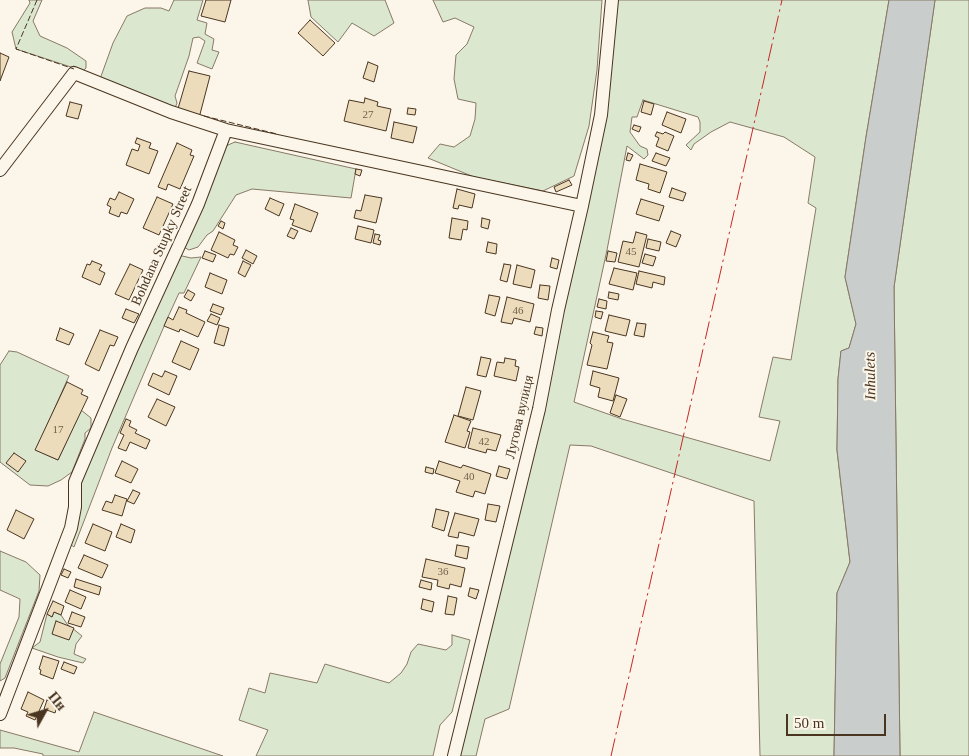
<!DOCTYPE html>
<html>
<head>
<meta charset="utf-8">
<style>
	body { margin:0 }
	#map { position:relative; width:969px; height:756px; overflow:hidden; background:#fbf6e9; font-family:Georgia,serif }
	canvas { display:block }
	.north { position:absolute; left:20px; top:686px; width:50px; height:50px; -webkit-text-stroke:4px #fbf6e9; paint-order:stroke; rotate:51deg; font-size:14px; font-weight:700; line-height:20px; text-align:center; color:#4a3520 }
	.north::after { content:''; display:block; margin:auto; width:18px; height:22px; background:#4a3520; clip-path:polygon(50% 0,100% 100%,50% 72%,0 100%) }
	.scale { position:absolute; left:786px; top:714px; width:100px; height:22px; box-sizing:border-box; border:2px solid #4a3520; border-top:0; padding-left:6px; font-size:15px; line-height:18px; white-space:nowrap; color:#4a3520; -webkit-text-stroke:4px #fbf6e9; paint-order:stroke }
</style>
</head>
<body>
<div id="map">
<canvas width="969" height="756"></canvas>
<div class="north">Пн</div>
<div class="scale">50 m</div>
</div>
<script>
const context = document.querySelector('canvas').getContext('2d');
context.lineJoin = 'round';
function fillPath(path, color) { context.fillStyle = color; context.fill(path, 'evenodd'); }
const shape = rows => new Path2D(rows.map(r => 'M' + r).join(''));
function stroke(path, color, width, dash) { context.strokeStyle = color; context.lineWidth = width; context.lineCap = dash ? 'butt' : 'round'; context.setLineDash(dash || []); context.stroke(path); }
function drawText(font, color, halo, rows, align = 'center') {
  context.font = font + ' Georgia,serif'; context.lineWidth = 4; context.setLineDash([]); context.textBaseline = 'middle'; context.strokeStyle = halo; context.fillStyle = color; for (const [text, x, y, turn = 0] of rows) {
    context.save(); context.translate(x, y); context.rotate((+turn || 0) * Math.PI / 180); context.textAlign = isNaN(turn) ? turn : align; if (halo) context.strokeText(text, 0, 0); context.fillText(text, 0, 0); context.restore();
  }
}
const green = shape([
	[29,0,42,0,33,21,40,36,67,48,86,61,86,68,83,71,16,49,12,32,30,3,29,0],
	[174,0,203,0,197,20,207,23,205,34,214,39,212,50,219,52,212,69,197,63,205,41,199,37,193,38,189,56,175,96,177,103,175,108,100,79,113,43,127,16,145,8,161,8,169,11,174,0],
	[308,0,385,0,394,23,374,36,352,23,338,42,311,17,308,0],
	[433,0,602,0,597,70,589,126,574,176,543,191,474,177,428,158,440,144,454,147,470,136,475,119,476,103,458,99,454,79,456,55,467,44,474,27,455,18,443,22,433,0],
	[616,0,889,0,866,137,845,277,856,324,849,348,841,351,838,379,837,450,850,562,837,593,834,756,760,756,754,501,591,446,570,445,509,709,485,719,476,756,458,756,588,202,616,0],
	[643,100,698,117,700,122,700,132,686,145,691,150,694,144,711,132,730,122,784,137,815,157,808,203,816,208,791,360,773,357,759,417,780,421,770,461,622,419,574,402,607,250,627,146,644,159,648,155,647,149,640,146,630,132,632,117,637,117,643,100],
	[935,0,969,0,969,756,900,756,894,287,935,0],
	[235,142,356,169,351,198,252,189,236,195,213,231,207,235,198,247,189,250,182,246,220,152,228,145,235,142],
	[178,255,191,258,201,257,184,293,179,293,168,317,112,448,74,547,70,544,79,477,178,255],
	[9,351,17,352,69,376,36,450,58,460,81,410,91,418,91,428,85,433,85,439,72,472,61,480,48,486,30,485,0,462,0,365,9,351],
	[0,551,26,562,40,575,39,591,5,678,0,681,0,664,19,617,20,599,0,590,0,551],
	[54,612,61,615,67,624,82,636,76,644,74,654,86,659,83,663,58,657,32,648,40,642,47,614,52,617,54,612],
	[452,635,470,640,452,712,440,725,433,756,256,756,268,730,239,720,249,688,265,693,270,673,317,683,325,664,389,683,401,673,407,664,411,652,418,644,446,650,452,645,452,635],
	[94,712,223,756,43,756,43,754,14,748,0,748,0,730,79,752,94,712]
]);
const water = shape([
	[889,0,935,0,894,287,900,756,834,756,837,593,850,562,837,450,838,379,841,351,849,348,856,324,845,277,866,137,889,0]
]);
const building = shape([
	[206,0,231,0,225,22,201,16,206,0],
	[310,20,335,43,323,56,298,33,310,20],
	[0,53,9,57,0,81,0,53],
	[368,62,378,66,374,82,363,78,368,62],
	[189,71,210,76,199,118,177,112,189,71],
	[365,98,378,102,377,106,391,109,386,131,344,121,349,100,364,103,365,98],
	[644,101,654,104,651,115,641,112,644,101],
	[70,102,82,105,78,119,66,116,70,102],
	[408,108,416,109,415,115,407,114,408,108],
	[667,112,686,119,681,133,662,125,667,112],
	[394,122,417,127,413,143,391,138,394,122],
	[634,125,641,127,639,132,632,129,634,125],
	[657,132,663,134,665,132,674,136,668,151,656,146,659,138,655,136,657,132],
	[137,138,151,143,149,148,158,151,149,174,126,165,132,149,138,151,140,145,135,143,137,138],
	[177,143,192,150,190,155,194,156,180,189,168,184,166,190,158,187,177,143],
	[628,153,633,155,630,161,626,160,628,153],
	[656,153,670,158,666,166,652,161,656,153],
	[640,164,667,172,660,193,648,189,649,184,636,180,640,164],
	[356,169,362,170,360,176,355,174,356,169],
	[569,180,572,185,556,192,554,187,569,180],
	[672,188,686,193,683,201,669,197,672,188],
	[457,189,475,194,472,208,459,205,458,209,453,208,457,189],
	[119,192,134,199,127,214,121,212,119,217,109,213,111,207,107,205,110,198,115,200,119,192],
	[365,195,382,198,376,223,354,218,356,210,361,211,365,195],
	[157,197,173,204,159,235,143,228,157,197],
	[270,198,284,204,279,216,265,209,270,198],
	[641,199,664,206,659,221,636,214,641,199],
	[295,204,318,213,311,232,292,225,294,220,290,219,295,204],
	[452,218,468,221,467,230,463,229,461,240,449,238,452,218],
	[482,218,490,220,488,229,481,227,482,218],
	[221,221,225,223,223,229,218,226,221,221],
	[358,226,374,230,371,243,355,239,358,226],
	[291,228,298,231,294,239,287,236,291,228],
	[671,231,681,235,676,247,666,243,671,231],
	[219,232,235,240,233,245,238,247,234,255,230,254,228,258,211,250,219,232],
	[636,232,647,235,639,267,618,262,623,241,633,243,636,232],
	[375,234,380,235,378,240,381,241,380,245,373,243,375,234],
	[648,239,661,242,659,251,646,248,648,239],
	[488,242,497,244,496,254,486,252,488,242],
	[246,250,257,256,253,264,242,258,246,250],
	[205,251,216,255,213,262,202,258,205,251],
	[608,251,617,253,615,262,606,261,608,251],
	[645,254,656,257,653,266,642,263,645,254],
	[552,258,559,260,557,269,550,267,552,258],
	[92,261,102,265,99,270,105,273,100,285,82,277,87,264,90,265,92,261],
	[243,261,251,265,245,277,238,273,243,261],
	[130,264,143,270,129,300,115,294,130,264],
	[504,264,511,265,507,282,500,280,504,264],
	[517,265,535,270,531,288,513,284,517,265],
	[614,268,637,273,633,290,609,284,614,268],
	[639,271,665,277,664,285,653,282,652,288,636,284,639,271],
	[210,273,227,280,222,294,205,287,210,273],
	[540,285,550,286,548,300,538,298,540,285],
	[188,290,195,294,191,301,184,297,188,290],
	[609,292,619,294,618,300,608,298,609,292],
	[489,295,500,297,495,316,485,313,489,295],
	[507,297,534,304,530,322,514,318,512,324,501,322,507,297],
	[599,299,607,301,606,309,597,307,599,299],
	[213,304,224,308,221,315,210,311,213,304],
	[179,307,187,310,186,313,205,322,198,337,180,329,179,332,164,326,168,317,173,320,179,307],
	[126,309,139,314,134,323,122,318,126,309],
	[596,311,603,312,601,319,595,317,596,311],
	[211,314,220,318,217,325,207,321,211,314],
	[609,315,630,320,626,336,605,331,609,315],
	[637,323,646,324,644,337,634,335,637,323],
	[219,325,229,328,224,346,214,343,219,325],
	[536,327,543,328,542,336,534,334,536,327],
	[60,328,74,334,69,345,56,340,60,328],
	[100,330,118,337,114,346,110,345,99,371,85,364,100,330],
	[593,332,609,336,607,342,613,343,607,369,587,365,592,345,590,343,593,332],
	[181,341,199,349,190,370,172,362,181,341],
	[481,357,491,359,486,377,477,375,481,357],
	[505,358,516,360,515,366,519,367,516,381,494,376,497,362,504,363,505,358],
	[165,371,177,376,169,395,148,385,153,373,162,377,165,371],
	[593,371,619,378,613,401,598,397,600,388,590,385,593,371],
	[67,382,83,390,81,394,88,397,58,460,35,450,67,382],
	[466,387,481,391,473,420,458,416,466,387],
	[523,387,530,388,528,395,521,394,523,387],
	[616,395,627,399,620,417,610,413,616,395],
	[157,399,175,407,166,426,148,417,157,399],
	[454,415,471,421,467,431,470,432,465,448,445,442,454,415],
	[126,419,131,421,129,426,137,430,135,433,150,440,146,449,130,442,126,451,118,448,124,435,120,433,126,419],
	[473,428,501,435,496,451,487,449,486,453,468,448,473,428],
	[14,453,26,461,18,472,6,463,14,453],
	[122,461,138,469,131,483,115,476,122,461],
	[439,461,461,468,463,465,491,474,485,494,475,491,473,497,456,492,460,481,435,473,439,461],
	[499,466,510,469,507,479,496,476,499,466],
	[426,467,434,469,433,474,425,472,426,467],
	[133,490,140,493,134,504,127,501,133,490],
	[115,495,127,499,122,516,102,510,106,501,112,503,115,495],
	[488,504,500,506,496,522,485,520,488,504],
	[436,509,449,512,444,531,432,527,436,509],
	[16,510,34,519,24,539,7,530,16,510],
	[455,513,479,519,474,536,459,532,458,538,448,536,455,513],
	[93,524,112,532,105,551,85,543,93,524],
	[121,524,135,530,131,543,116,537,121,524],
	[457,545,469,547,467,559,455,556,457,545],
	[84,555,108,565,102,578,78,568,84,555],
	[426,559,465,568,461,587,450,584,449,589,437,586,438,580,422,577,426,559],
	[64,569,71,572,68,578,61,575,64,569],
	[76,579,101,587,99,595,74,587,76,579],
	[421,580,432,583,431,590,419,587,421,580],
	[470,588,479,590,476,599,468,596,470,588],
	[70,590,86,597,81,609,65,602,70,590],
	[448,596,457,598,454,615,445,614,448,596],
	[423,599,434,602,432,612,421,609,423,599],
	[53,601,64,606,61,615,54,612,52,617,47,614,53,601],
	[72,612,85,617,81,627,68,623,72,612],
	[56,621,74,628,69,640,52,634,56,621],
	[43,656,59,661,53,679,40,674,41,670,39,669,43,656],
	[64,662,77,667,74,674,61,669,64,662],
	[28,692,44,700,35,720,26,716,28,712,21,709,28,692],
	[47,700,58,704,55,713,44,709,47,700]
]);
const minor = shape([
	[0,170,74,73,171,112,226,130,582,206],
	[0,714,71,528,75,507,75,482,132,348,198,204,226,130],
	[454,756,539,409,558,310,582,206,601,115,612,0]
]);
const fence = shape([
	[37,0,16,49,74,69],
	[204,116,277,134]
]);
const power = shape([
	[611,756,782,0]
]);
const numberNames = [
	["27",368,115],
	["45",631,252],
	["46",518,311],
	["17",58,430],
	["42",484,442],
	["40",469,477],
	["36",443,572]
];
const streetNames = [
	["Bohdana Stupky Street",162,246,-66],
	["Лугова вулиця",520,417,-77]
];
const waterNames = [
	["Inhulets",871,376,-91]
];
fillPath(green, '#dce7d0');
stroke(green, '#887966', 1);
fillPath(water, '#c9cecd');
stroke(water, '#887966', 1);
fillPath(building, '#ecdcbc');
stroke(building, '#4a3520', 1);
stroke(minor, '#4a3520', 14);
stroke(minor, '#fbf6e9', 12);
stroke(fence, '#4a3520', 1, [6, 2.5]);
stroke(power, '#c62828', 1, [18, 4, 2.5, 4]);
drawText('11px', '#725f47', null, numberNames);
drawText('14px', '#4a3520', '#fbf6e9', streetNames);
drawText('italic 15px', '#4a3520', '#fbf6e9', waterNames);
</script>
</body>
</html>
